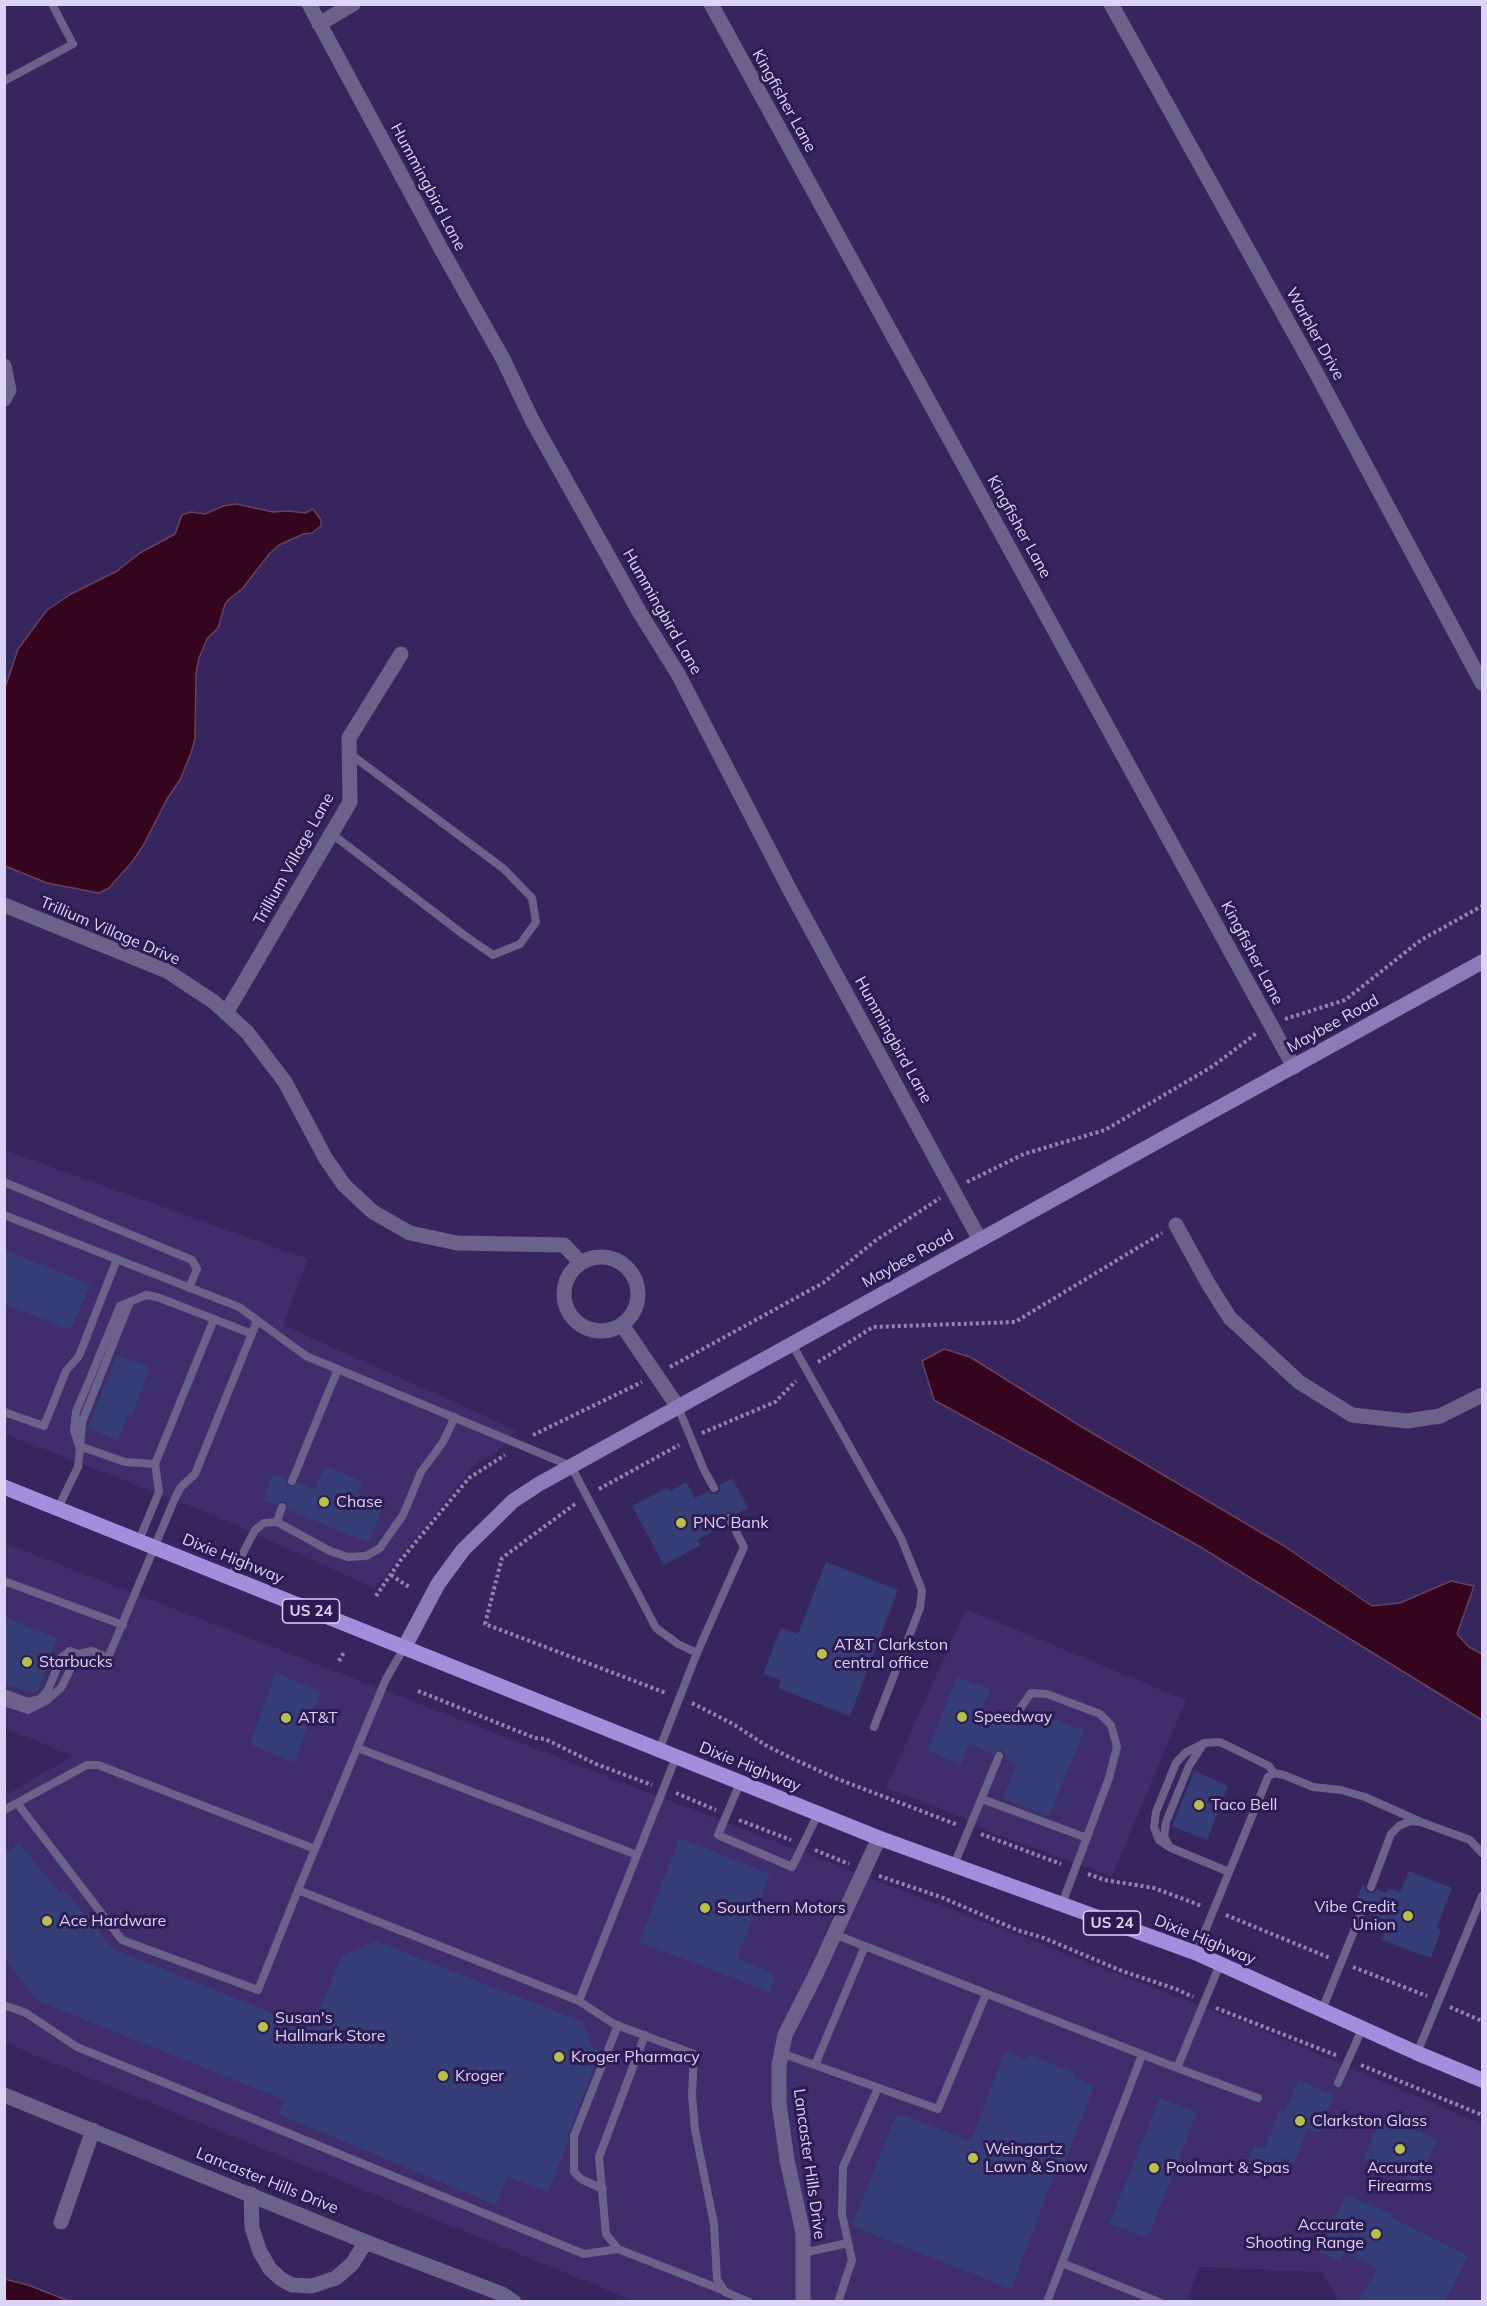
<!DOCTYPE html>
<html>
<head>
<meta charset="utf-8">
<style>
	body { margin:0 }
	#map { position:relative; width:1487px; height:2306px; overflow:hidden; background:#37265e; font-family:Mulish,sans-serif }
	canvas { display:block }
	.frame { position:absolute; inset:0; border:6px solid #dbd4f7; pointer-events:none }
</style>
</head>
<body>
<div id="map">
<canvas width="1487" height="2306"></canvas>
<div class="frame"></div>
</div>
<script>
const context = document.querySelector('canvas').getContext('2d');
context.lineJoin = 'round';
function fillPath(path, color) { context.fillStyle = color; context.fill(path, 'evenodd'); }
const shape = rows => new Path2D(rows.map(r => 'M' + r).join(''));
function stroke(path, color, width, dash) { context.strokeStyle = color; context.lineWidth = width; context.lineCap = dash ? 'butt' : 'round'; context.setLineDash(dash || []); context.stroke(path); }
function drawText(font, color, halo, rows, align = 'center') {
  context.font = font + ' Mulish,sans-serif'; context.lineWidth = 6; context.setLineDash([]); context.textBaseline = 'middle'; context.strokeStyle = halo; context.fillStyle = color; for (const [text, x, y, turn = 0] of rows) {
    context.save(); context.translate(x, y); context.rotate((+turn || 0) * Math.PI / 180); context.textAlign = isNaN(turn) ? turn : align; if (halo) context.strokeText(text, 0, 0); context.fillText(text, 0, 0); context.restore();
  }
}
const built = shape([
	[4,1150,308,1259,283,1325,516,1430,498,1451,474,1465,375,1588,206,1512,5,1434],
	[4,1543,1257,2028,1482,2124,1482,2301,1339,2301,1321,2272,1200,2267,1186,2301,634,2301,5,2043,5,1795,73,1756,5,1728],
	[966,1609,1186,1700,1112,1876,991,1832,955,1814,886,1788]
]);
const water = shape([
	[236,504,273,512,288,511,305,513,313,509,321,520,321,526,312,533,303,534,279,545,270,553,242,589,229,599,225,604,218,628,207,639,199,658,196,673,195,739,191,753,180,780,167,799,143,846,132,862,109,888,99,893,47,883,5,866,5,688,18,649,47,610,71,594,117,571,140,553,175,534,182,515,191,512,205,514,223,506,236,504],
	[944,1349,970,1357,1082,1427,1284,1546,1372,1606,1400,1603,1451,1581,1474,1586,1457,1634,1469,1647,1482,1654,1482,1720,1197,1545,934,1400,922,1361,944,1349],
	[4,2279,28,2285,69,2301,5,2301,4,2279]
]);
const building = shape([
	[4,1250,90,1284,71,1330,4,1304],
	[117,1355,150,1367,132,1416,128,1415,118,1440,88,1428],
	[325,1466,362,1481,358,1493,383,1505,369,1543,288,1510,288,1505,285,1501,280,1501,276,1505,263,1500,273,1474,286,1479,287,1484,290,1487,298,1483,315,1490],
	[732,1478,748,1508,735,1515,730,1512,726,1513,723,1517,724,1521,711,1528,713,1531,697,1540,701,1545,664,1565,632,1506,668,1487,670,1491,686,1482,695,1498,708,1491,711,1494,717,1494,720,1491,720,1485],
	[826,1562,898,1590,850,1716,778,1688,781,1680,763,1674,781,1628,798,1634],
	[4,1617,57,1638,37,1693,4,1685],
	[276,1673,321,1691,294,1763,250,1744],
	[957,1677,990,1689,982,1708,1006,1718,1009,1725,1014,1726,1018,1723,1031,1728,1038,1713,1084,1731,1049,1816,1003,1798,1017,1764,1005,1759,1005,1755,1002,1750,998,1750,993,1754,969,1744,961,1764,928,1751],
	[1194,1771,1228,1786,1207,1840,1172,1826],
	[680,1838,770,1874,737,1958,775,1974,770,1992,639,1942],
	[19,1843,59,1892,64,1889,113,1949,312,2029,342,1956,375,1941,583,2022,592,2047,601,2051,568,2134,568,2142,548,2192,507,2177,496,2205,278,2114,284,2100,38,2001,4,1958,4,1854],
	[1409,1871,1452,1888,1437,1927,1441,1930,1431,1958,1381,1940,1389,1922,1368,1913,1365,1905,1354,1907,1363,1883,1366,1891,1369,1893,1375,1892,1377,1889,1386,1893,1389,1888,1400,1892],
	[1005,2051,1026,2059,1028,2055,1075,2072,1073,2077,1094,2086,1059,2177,1054,2175,1011,2289,852,2226,897,2113,971,2141],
	[1298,2080,1334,2095,1319,2133,1308,2129,1294,2163,1282,2158,1275,2175,1247,2164,1255,2145,1265,2148,1280,2111,1285,2112],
	[1160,2098,1197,2112,1148,2238,1109,2224],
	[1382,2115,1437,2140,1418,2182,1364,2158],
	[1346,2195,1392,2214,1391,2217,1468,2256,1445,2301,1359,2301,1377,2268,1344,2252,1340,2261,1319,2252]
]);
const path = shape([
	[1285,1019,1345,1000,1421,940,1482,906],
	[967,1182,1024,1154,1105,1130,1213,1066,1257,1033],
	[818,1362,873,1327,1015,1322,1162,1233],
	[670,1367,823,1283,875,1241,940,1198],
	[702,1433,775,1402,796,1381],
	[533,1435,642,1382],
	[599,1489,679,1445],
	[575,1504,502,1558,485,1624,666,1693],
	[391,1575,409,1587],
	[376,1596,400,1561,469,1478,505,1455],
	[339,1661,344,1652],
	[418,1691,535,1738,545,1739,596,1764,652,1785],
	[692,1703,733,1724,767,1746,789,1757,835,1778,958,1825],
	[676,1793,716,1810],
	[739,1820,791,1840],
	[981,1834,1061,1864],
	[815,1850,849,1864],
	[1088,1874,1105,1880,1154,1888,1202,1906],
	[879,1876,941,1897,1017,1930,1044,1938,1122,1971,1176,1989,1193,1997],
	[1226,1915,1330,1958],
	[1353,1967,1427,1996],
	[1450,2007,1482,2021],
	[1216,2008,1338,2056],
	[1361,2065,1482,2115]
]);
const lane = shape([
	[4,81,73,44,52,4],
	[332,834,464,935,493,955,520,944,536,922,532,898,504,869,349,753],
	[4,1182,192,1260,197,1269,189,1288],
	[4,1215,239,1307,306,1356,571,1466,656,1628,678,1644,697,1653,659,1750],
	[129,1304,82,1422,80,1449,85,1448,125,1462,155,1464,159,1492,139,1540],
	[792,1344,901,1538,922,1590,920,1608,874,1727],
	[678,1407,704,1470,714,1488],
	[4,1412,44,1426,66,1371,79,1356,117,1259],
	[155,1464,214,1319,252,1334],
	[292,1481,338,1369],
	[58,1508,78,1467,80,1449,74,1430,76,1412,120,1306,146,1295,157,1297,214,1319],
	[277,1522,282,1507],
	[230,1578,255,1530,264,1523,277,1522,330,1551,348,1557,366,1556,380,1548,403,1515,421,1472,443,1442,455,1417],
	[4,1581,123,1625],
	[404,1648,386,1679,298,1890,579,2001,614,2024,694,2054,692,2095,695,2130,714,2224,717,2279,725,2292,749,2302],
	[697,1653,744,1547,729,1518],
	[4,1693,28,1702,40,1699,48,1690,61,1658,70,1651,78,1654],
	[4,1702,28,1710,46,1701,61,1688,78,1654,92,1651,108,1658,175,1498,181,1487,195,1474,257,1321],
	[1012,1720,1031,1693,1047,1694,1100,1714,1111,1725,1117,1747,1109,1778,1062,1904],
	[358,1748,637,1855],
	[740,1783,718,1835,792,1867,818,1814],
	[982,1799,1087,1838],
	[17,1803,122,1940,258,1990,298,1890],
	[4,1810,87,1765,98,1765,315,1849],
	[1169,1846,1164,1837,1166,1822,1189,1766,1202,1746],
	[954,1865,999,1756],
	[1229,1872,1169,1847,1159,1840,1154,1827,1156,1812,1176,1763,1185,1753,1204,1743,1220,1742,1269,1766,1274,1773],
	[1371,1887,1391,1834,1399,1826,1410,1821,1421,1822,1470,1840,1482,1853],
	[834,1934,1177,2068,1220,1964],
	[1196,1953,1268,1777,1274,1773,1284,1775,1313,1787,1341,1790,1365,1797,1421,1822],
	[579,2001,676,1757],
	[4,2005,26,2013,77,2047,584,2254,618,2249],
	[1322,2010,1362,1911],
	[645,2035,599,2157,606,2234,618,2249,725,2291],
	[781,2053,938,2109,986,1994],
	[1417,2053,1482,1896],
	[815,2065,865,1946],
	[1177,2068,1258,2098],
	[1338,2083,1362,2029],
	[603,2189,581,2179,574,2172,574,2136,618,2025],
	[803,2253,848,2243],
	[1062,2263,1159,2302],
	[838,2302,852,2260,842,2214,843,2167,878,2088],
	[1047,2302,1142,2055]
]);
const street = shape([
	[309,4,440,247,503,359,532,420,640,613,678,674,792,894,980,1240],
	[711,4,1294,1067],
	[1111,4,1313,367,1482,683],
	[319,24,353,4],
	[4,366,9,390,4,399],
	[4,905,167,971,214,1002,247,1032,285,1082,326,1159,344,1185,373,1212,410,1233,457,1243,564,1245,581,1263],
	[226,1013,350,802,349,738,401,654],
	[1176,1225,1209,1285,1230,1318,1299,1382,1352,1415,1407,1421,1440,1416,1482,1395],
	'564 1294a37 37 0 1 1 74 0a37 37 0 1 1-74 0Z',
	[622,1325,678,1407],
	[4,2095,376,2246,502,2294,514,2302],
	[251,2194,252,2228,260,2252,270,2269,281,2279,292,2285,312,2286,336,2278,352,2264,366,2242],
	[61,2222,93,2130],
	[803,2302,803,2233,787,2160,779,2103,779,2065,785,2035,817,1972,879,1838]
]);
const secondary = shape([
	[404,1648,438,1584,463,1550,513,1501,539,1484,1482,962]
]);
const primary = shape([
	[4,1487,879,1838,1196,1953,1417,2053,1482,2080]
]);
const markers = [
	[324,1502,6,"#b6c148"],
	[681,1523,6,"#b6c148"],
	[822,1654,6,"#b6c148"],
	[27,1662,6,"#b6c148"],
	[962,1717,6,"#b6c148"],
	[286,1718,6,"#b6c148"],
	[1199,1805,6,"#b6c148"],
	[705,1908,6,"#b6c148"],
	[1408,1916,6,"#b6c148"],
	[47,1921,6,"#b6c148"],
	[263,2027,6,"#b6c148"],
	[559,2057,6,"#b6c148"],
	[443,2076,6,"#b6c148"],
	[1300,2121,6,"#b6c148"],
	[1400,2149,6,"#b6c148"],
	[973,2158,6,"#b6c148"],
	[1154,2168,6,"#b6c148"],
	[1376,2234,6,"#b6c148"]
];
const shields = [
	[311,1611,57],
	[1112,1923,57]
];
const shieldNames = [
	["US 24",311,1611],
	["US 24",1112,1923]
];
const streetNames = [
	["Kingfisher Lane",784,101,61],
	["Hummingbird Lane",428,187,62],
	["Warbler Drive",1315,334,61],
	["Kingfisher Lane",1019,527,61],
	["Hummingbird Lane",662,612,60],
	["Trillium Village Lane",294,859,-61],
	["Trillium Village Drive",110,931,23],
	["Kingfisher Lane",1252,953,62],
	["Maybee Road",1333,1024,-29],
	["Hummingbird Lane",893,1040,61],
	["Maybee Road",908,1259,-29],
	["Dixie Highway",233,1559,22],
	["Dixie Highway",750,1767,22],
	["Dixie Highway",1205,1940,22],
	["Lancaster Hills Drive",809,2164,82],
	["Lancaster Hills Drive",267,2181,22]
];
const poiNames = [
	["Chase",336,1502],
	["PNC Bank",693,1523],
	["AT&T Clarkston",834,1645],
	["central office",834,1663],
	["Starbucks",39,1662],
	["Speedway",974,1717],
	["AT&T",298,1718],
	["Taco Bell",1211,1805],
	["Vibe Credit",1396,1907,"right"],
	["Union",1396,1925,"right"],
	["Sourthern Motors",717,1908],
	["Ace Hardware",59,1921],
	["Susan's",275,2018],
	["Hallmark Store",275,2036],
	["Kroger Pharmacy",571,2057],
	["Kroger",455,2076],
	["Clarkston Glass",1312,2121],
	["Weingartz",985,2149],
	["Lawn & Snow",985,2167],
	["Poolmart & Spas",1166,2168],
	["Accurate",1400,2168,"center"],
	["Firearms",1400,2186,"center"],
	["Accurate",1364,2225,"right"],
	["Shooting Range",1364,2243,"right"]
];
fillPath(built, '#402d6c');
fillPath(water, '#35041d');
stroke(water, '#67425e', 1.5);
fillPath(building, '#353e76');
stroke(path, '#9085b1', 4, [3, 3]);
stroke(lane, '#6b6289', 8);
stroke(street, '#6b6289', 15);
stroke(secondary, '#8a7cb9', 15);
stroke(primary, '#a18fdd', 15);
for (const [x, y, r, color] of markers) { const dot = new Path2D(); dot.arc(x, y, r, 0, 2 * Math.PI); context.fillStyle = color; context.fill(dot); stroke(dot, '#2d1c53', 2); }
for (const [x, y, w] of shields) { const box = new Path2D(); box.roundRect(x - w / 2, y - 12, w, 24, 4.5); context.fillStyle = '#2d1c53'; context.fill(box); stroke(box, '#dbd4f7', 1.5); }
drawText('bold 15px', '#dbd4f7', null, shieldNames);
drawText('16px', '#dbd4f7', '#2d1c53', streetNames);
drawText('16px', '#dbd4f7', '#2d1c53', poiNames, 'left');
</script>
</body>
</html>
